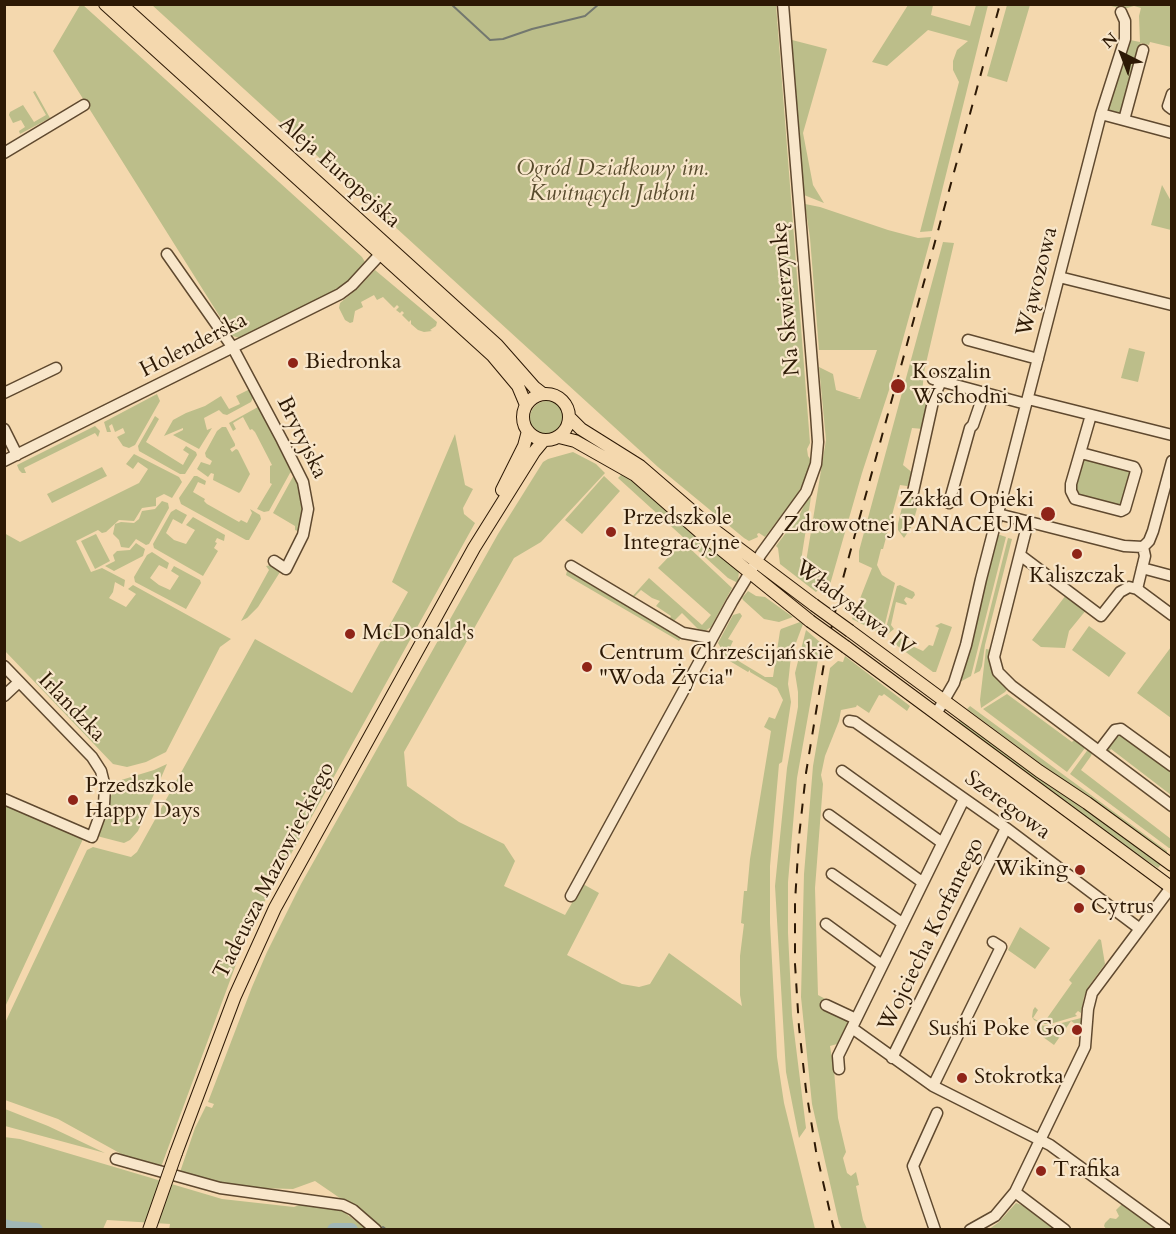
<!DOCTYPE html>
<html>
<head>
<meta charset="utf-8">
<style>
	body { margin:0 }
	#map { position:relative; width:1176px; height:1234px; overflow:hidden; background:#f4d8ae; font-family:Cardo,serif }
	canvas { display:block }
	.frame { position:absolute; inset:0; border:6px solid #2d1905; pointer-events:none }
	.north { position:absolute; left:1092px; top:24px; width:60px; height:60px; -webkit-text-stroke:4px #f8e6ca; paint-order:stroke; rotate:318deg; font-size:16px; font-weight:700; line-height:24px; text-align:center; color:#2d1905 }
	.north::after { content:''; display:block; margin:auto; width:21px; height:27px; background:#2d1905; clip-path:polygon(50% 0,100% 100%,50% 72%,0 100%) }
</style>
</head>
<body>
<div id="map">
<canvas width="1176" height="1234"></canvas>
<div class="frame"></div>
<div class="north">N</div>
</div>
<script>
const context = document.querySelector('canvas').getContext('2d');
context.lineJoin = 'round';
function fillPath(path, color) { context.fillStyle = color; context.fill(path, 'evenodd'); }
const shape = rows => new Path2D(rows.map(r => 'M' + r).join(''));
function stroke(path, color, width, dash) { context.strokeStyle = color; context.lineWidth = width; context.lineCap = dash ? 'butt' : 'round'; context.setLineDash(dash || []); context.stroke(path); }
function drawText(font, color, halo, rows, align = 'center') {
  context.font = font + ' Cardo,serif'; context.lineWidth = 4.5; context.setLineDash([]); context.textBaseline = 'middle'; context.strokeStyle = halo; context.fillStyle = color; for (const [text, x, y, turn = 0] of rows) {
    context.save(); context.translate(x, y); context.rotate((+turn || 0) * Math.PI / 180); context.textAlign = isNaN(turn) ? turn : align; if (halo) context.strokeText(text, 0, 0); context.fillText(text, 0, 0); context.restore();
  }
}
const green = shape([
	[80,5,83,5,362,257,365,262,346,283,335,290,241,338,232,336,53,51],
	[152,5,776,5,810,443,807,449,808,456,811,460,808,473,797,495,765,537,759,533,757,534,758,537,749,541,744,538,658,467],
	[908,5,933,5,931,15,970,26,976,5,988,5,932,231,920,232,959,82,953,70,953,61,957,50,968,41,928,30,887,66,872,62],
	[1007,5,1030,5,1007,82,987,76],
	[1107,5,1171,5,1171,47,1150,42,1149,45,1141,43,1123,110,1117,115,1110,113,1108,109,1130,40,1140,42,1139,16,1141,8,1134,6,1124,9],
	[792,40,827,49,803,133,813,185,824,203,804,195],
	[35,91,50,118,20,134,19,131,25,127,21,120,13,123,9,115,10,112,23,105,34,122,46,115,33,92],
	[1162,185,1171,201,1171,230,1151,225],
	[805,204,820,207,888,230,918,238,931,237,889,390,862,473,827,595,818,590,816,592,780,564,778,548,776,546,800,514,808,497,811,497,800,567,805,568,826,440,819,367,833,374,836,390,860,398,856,399,860,399,877,350,819,350,810,238],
	[943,242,954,243,924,372,922,394,931,398,923,429,912,428,903,465,914,474,912,484,907,486,900,485,883,549,881,549,877,565,882,575,895,583,884,628,878,632,852,619,872,568,859,562,859,551],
	[375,270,437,322,436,326,430,330,432,331,424,332,418,330,411,324,411,320,409,322,402,315,404,313,402,311,400,313,396,310,399,307,397,305,394,308,383,297,377,300,374,295,361,302,363,307,355,311,353,322,350,323,345,320,339,308,340,303,357,289],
	[1129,348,1145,352,1138,382,1121,378],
	[250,389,253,398,251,402,227,415,223,414,219,410,204,418,207,430,212,428,199,449,173,435,183,430,183,428,164,436,173,420,186,413,205,406,221,396,229,409,240,404,236,396],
	[157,394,160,401,135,445,129,448,123,446,117,437,125,433,123,428,115,432,112,424,109,426,111,432,107,432,104,422],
	'530 418a17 17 0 1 1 34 0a17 17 0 1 1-34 0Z',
	[258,407,294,471,290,473,269,511,264,512,257,509,272,484,270,483,270,466,272,465,255,432,252,429,250,430,243,417,233,423,236,429,233,431,229,423],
	[155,416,159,419,146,442,183,465,189,454,183,450,186,446,196,452,197,455,185,474,180,474,139,451,138,446],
	[95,426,100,431,98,437,95,433,24,468,26,473,22,473,19,470,17,465],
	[222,427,226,427,235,444,235,446,230,449,232,452,236,449,238,450,250,474,241,491,239,493,213,480,214,474,211,473,208,477,197,469,201,462,210,465,212,461,206,457,205,453,217,431],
	[455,434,465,485,473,489,463,508,464,514,475,523,261,908,245,940,161,1167,134,1161,58,1119,5,1100,4,1025,87,850,93,847,131,857,137,852,255,639,352,693,408,592,392,582],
	[573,452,596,464,605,473,541,542,514,558,404,752,407,786,459,822,504,844,515,861,504,886,565,915,583,884,599,893,567,955,622,984,639,987,650,984,669,953,742,1006,740,995,740,956,744,924,741,923,744,891,747,891,750,859,771,731,764,727,769,717,775,719,783,700,777,688,750,672,750,670,748,672,728,660,718,643,733,615,740,613,742,616,728,639,733,641,727,654,765,677,773,677,780,631,781,629,800,622,803,624,791,656,788,684,791,702,782,762,779,764,770,866,770,923,777,1057,784,1103,815,1229,381,1229,369,1218,315,1181,293,1189,222,1187,179,1175,195,1128,206,1106,212,1108,214,1104,208,1102,252,987,267,952,301,884,498,534,543,462,548,459],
	[134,454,179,477,182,482,172,498,164,494,156,498,156,506,142,508,134,521,119,520,106,532,102,533,98,530,76,541,91,572,102,568,125,580,124,587,115,582,113,592,109,598,126,607,136,594,128,589,133,585,231,639,220,647,166,752,146,762,127,767,113,764,5,651,4,533,20,542,139,483,148,469,138,462,133,469,126,464],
	[1082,456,1132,469,1123,507,1076,497,1073,487],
	[102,467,107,476,52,503,47,494],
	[295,473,305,509,300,532,295,530,295,526,273,513],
	[622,474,636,481,739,570,738,583,728,578,618,478],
	[194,476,197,476,206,481,205,485,198,482,193,492,205,499,204,501,207,504,239,522,241,520,247,523,252,513,250,509,260,515,261,519,249,540,246,540,181,504,179,498],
	[604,476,620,491,582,534,565,520],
	[912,498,920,498,912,526,904,538,898,530,898,524,902,507],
	[162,501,168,503,169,508,149,544,146,545,136,539,129,548,121,547,119,540,113,534,115,524,121,522,134,523,139,519,142,511,155,509],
	[176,509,187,515,182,524,173,519,166,533,174,540,186,544,195,530,186,525,193,517,225,535,224,541,217,538,215,542,217,543,214,548,218,551,203,576,154,548,153,544,171,512],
	[96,534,110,561,95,569,81,541],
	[997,534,1006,537,971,676,958,683],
	[1008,538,1012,539,985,645,982,666,980,671,974,674],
	[683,542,732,588,711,627,705,631,698,629,682,613,674,621,669,620,671,616,656,606,660,601,652,598,641,590,633,598,631,598,649,578,702,625,711,615,658,568],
	[136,543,145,549,143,556,114,571,105,566,115,561,113,555,117,551,130,550],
	[152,552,169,563,167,569,159,565,150,578,159,585,170,590,179,576,171,571,174,566,200,580,201,583,186,609,135,582,134,577,147,555],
	[271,565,280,569,280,572,258,607,247,618,241,621,269,570,266,566],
	[567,571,576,574,682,636,679,641,566,575],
	[900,585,914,592,915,595,912,599,906,597,904,600,907,604,906,605,896,602,891,625,894,629,884,637,883,634,886,628,897,586],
	[748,591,756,596,765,597,793,617,779,622,764,619,743,600,742,598],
	[1066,595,1087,609,1069,631,1065,648,1041,647,1032,640],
	[941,623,952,627,936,672,933,672,892,642,897,638,904,639,903,642,923,651,929,645,933,646,939,628,935,626],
	[1089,626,1126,653,1109,677,1072,650],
	[806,630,821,643,797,778,788,882,788,933,792,1015,806,1128,799,1138,786,1072,775,886,787,768,798,707,798,692,795,673],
	[1171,647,1172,648,1171,718,1137,693],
	[986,649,992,650,1008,688,1005,692,981,708,980,700],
	[845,656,910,706,907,711,884,694,882,696,879,695,869,713,857,705,856,707,841,710,839,721,825,756,821,775,823,784,815,888,818,995,831,1002,850,1019,837,1044,830,1046,834,1070,838,1118,846,1152,843,1158,847,1173,851,1176,856,1172,859,1185,856,1186,863,1220,867,1229,842,1229,839,1223,812,1104,801,997,804,874,813,766,830,668,838,661,843,662],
	[1007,694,1072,742,1074,740,1085,748,1067,772,983,709],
	[970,706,1167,851,1166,857,967,709],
	[960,719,1090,810,1162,863,1158,868,1107,835,956,724],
	[1118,733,1122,734,1171,770,1171,795,1111,749,1108,753,1106,746],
	[1089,748,1092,753,1091,756,1081,770,1171,839,1171,848,1169,848,1070,774],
	[167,764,138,831,130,840,124,843,93,835,118,781,154,770],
	[5,805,83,839,5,1007],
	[1020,927,1050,948,1035,969,1008,950],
	[1099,939,1101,940,1105,964,1089,986,1084,997,1081,1013,1078,1011,1075,1014,1077,1016,1050,1024,1042,1024,1034,1020,1032,1017,1033,1010,1035,1007,1038,1010,1033,1018,1043,1024,1072,983,1069,980],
	[1081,1018,1081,1028,1071,1021,1054,1045,1043,1037,1037,1025,1050,1026],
	[5,1109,48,1126,105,1153,5,1126],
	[4,1137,20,1139,222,1199,294,1207,302,1204,340,1209,366,1229,169,1230,170,1224,107,1220,103,1229,5,1229],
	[1016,1203,1024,1206,1057,1229,988,1230,999,1222],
	[1122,1204,1161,1229,1106,1229,1104,1226,1105,1223,1110,1218,1116,1219,1119,1216,1116,1210]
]);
const stream = shape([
	[451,4,490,40,503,39,532,29,585,16,599,4],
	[380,1230,383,1227,387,1230]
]);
const river = shape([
	[4,1226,11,1228,36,1230],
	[334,1230,351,1230]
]);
const minor = shape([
	[1172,94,1168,106,1172,109],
	[1101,114,1172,133],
	[1124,120,1143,50],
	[4,153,84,105],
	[167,254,233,348,282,440,303,482,308,509,303,535,286,569,274,561],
	[1059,277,1172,305],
	[968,340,1038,359],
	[933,379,1026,404],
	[4,393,56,368],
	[1028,399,1172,435],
	[4,429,17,455],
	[1081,453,1134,467,1136,471,1125,509,1121,511,1075,499,1071,491,1071,484,1091,415],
	[4,461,340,294,352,285,386,248],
	[913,492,934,397,941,381],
	[949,503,970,428,973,425,984,393],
	[998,514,1124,546,1143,547,1149,541,1153,531,1172,461],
	[1028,522,994,657,998,672,1012,686,1172,806],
	[1020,555,1101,616,1120,592,1129,587,1137,589,1172,615],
	[571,566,683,633,711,638],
	[1142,568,1172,576],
	[1137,589,1145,556,1143,547],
	[4,666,92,757,101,771,105,787,104,804,92,837,4,799],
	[4,696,19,682],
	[936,714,954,683,966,645,981,579,1101,114,1125,39,1125,21,1121,12],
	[849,721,855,722,1006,828,1140,929],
	[1099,751,1115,730,1121,729,1172,766],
	[842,771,941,842],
	[829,815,922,882],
	[832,874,902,923],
	[571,896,732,602,761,554,806,492,816,464,818,442,816,413,783,4],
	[826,924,882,965],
	[826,1005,856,1019],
	[852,1028,933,1086,1050,1145,1167,1230],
	[892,1058,1006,828],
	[839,1069,838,1056,964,799],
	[933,1086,1001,947,993,942],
	[116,1159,220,1188,343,1205,353,1210,376,1230],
	[1015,1192,1065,1230],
	[935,1230,913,1166,937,1113],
	[970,1230,995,1216,1015,1192,1085,1047,1088,1009,1092,993,1172,886]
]);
const major = shape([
	[105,4,492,355,518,386,526,405],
	[121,4,497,345,534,387,543,394],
	'523 417a23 23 0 1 1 46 0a23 23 0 1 1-46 0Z',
	[570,418,581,429,640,466,713,529,814,605],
	[559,437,575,441,635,475,701,533,810,621],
	[502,490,524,446,528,431],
	[850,631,1039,771,1087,803,1172,865],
	[846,647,1172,888],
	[176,1153,235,996,275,908,474,548,534,452,544,440]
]);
const rail = shape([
	[834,1230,816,1151,806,1090,799,1027,795,964,795,902,799,837,806,773,826,651,842,582,1000,4]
]);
const majorBridge = shape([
	[814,605,850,631],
	[810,621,846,647],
	[149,1230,176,1153]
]);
const markers = [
	[293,363,6,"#8f2418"],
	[898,386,8,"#8f2418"],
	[1048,514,8,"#8f2418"],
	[611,532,6,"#8f2418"],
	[1077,554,6,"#8f2418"],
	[350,634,6,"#8f2418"],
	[587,667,6,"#8f2418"],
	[73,800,6,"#8f2418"],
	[1080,870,6,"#8f2418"],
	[1079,908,6,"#8f2418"],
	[1077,1030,6,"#8f2418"],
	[962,1078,6,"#8f2418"],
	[1041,1171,6,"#8f2418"]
];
const parkNames = [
	["Ogród Działkowy im.",612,170],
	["Kwitnących Jabłoni",612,195]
];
const streetNames = [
	["Aleja Europejska",339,173,42],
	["Wąwozowa",1038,282,-76],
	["Na Skwierzynkę",787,299,-95],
	["Holenderska",194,346,-27],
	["Brytyjska",301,438,64],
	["Władysława IV",854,609,37],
	["Irlandzka",71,708,46],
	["Szeregowa",1007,806,36],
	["Tadeusza Mazowieckiego",275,871,-63],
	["Wojciecha Korfantego",932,935,-64]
];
const poiNames = [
	["Biedronka",305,363],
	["Koszalin",912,373],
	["Wschodni",912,398],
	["Zakład Opieki",1034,501,"right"],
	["Zdrowotnej PANACEUM",1034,526,"right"],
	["Przedszkole",623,519],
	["Integracyjne",623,544],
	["Kaliszczak",1077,577,"center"],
	["McDonald's",362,634],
	["Centrum Chrześcijańskie",599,654],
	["\"Woda Życia\"",599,679],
	["Przedszkole",85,787],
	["Happy Days",85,812],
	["Wiking",1068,870,"right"],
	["Cytrus",1091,908],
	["Sushi Poke Go",1065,1030,"right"],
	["Stokrotka",974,1078],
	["Trafika",1053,1171]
];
fillPath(green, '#bcbe8a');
stroke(stream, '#73786f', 2);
stroke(river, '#a1b7b6', 14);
stroke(minor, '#5f492f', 13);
stroke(major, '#2d1905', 14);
stroke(minor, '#f8e6ca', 10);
stroke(major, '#f4d8ae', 12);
stroke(rail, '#2d1905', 2, [10, 10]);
stroke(majorBridge, '#2d1905', 14, []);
stroke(majorBridge, '#f4d8ae', 12);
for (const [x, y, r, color] of markers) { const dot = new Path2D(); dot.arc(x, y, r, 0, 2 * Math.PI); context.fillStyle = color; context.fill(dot); stroke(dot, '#f8e6ca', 2); }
drawText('italic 22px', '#584b2d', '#f8e6ca', parkNames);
drawText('22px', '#2d1905', '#f8e6ca', streetNames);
drawText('22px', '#2d1905', '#f8e6ca', poiNames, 'left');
</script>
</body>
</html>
